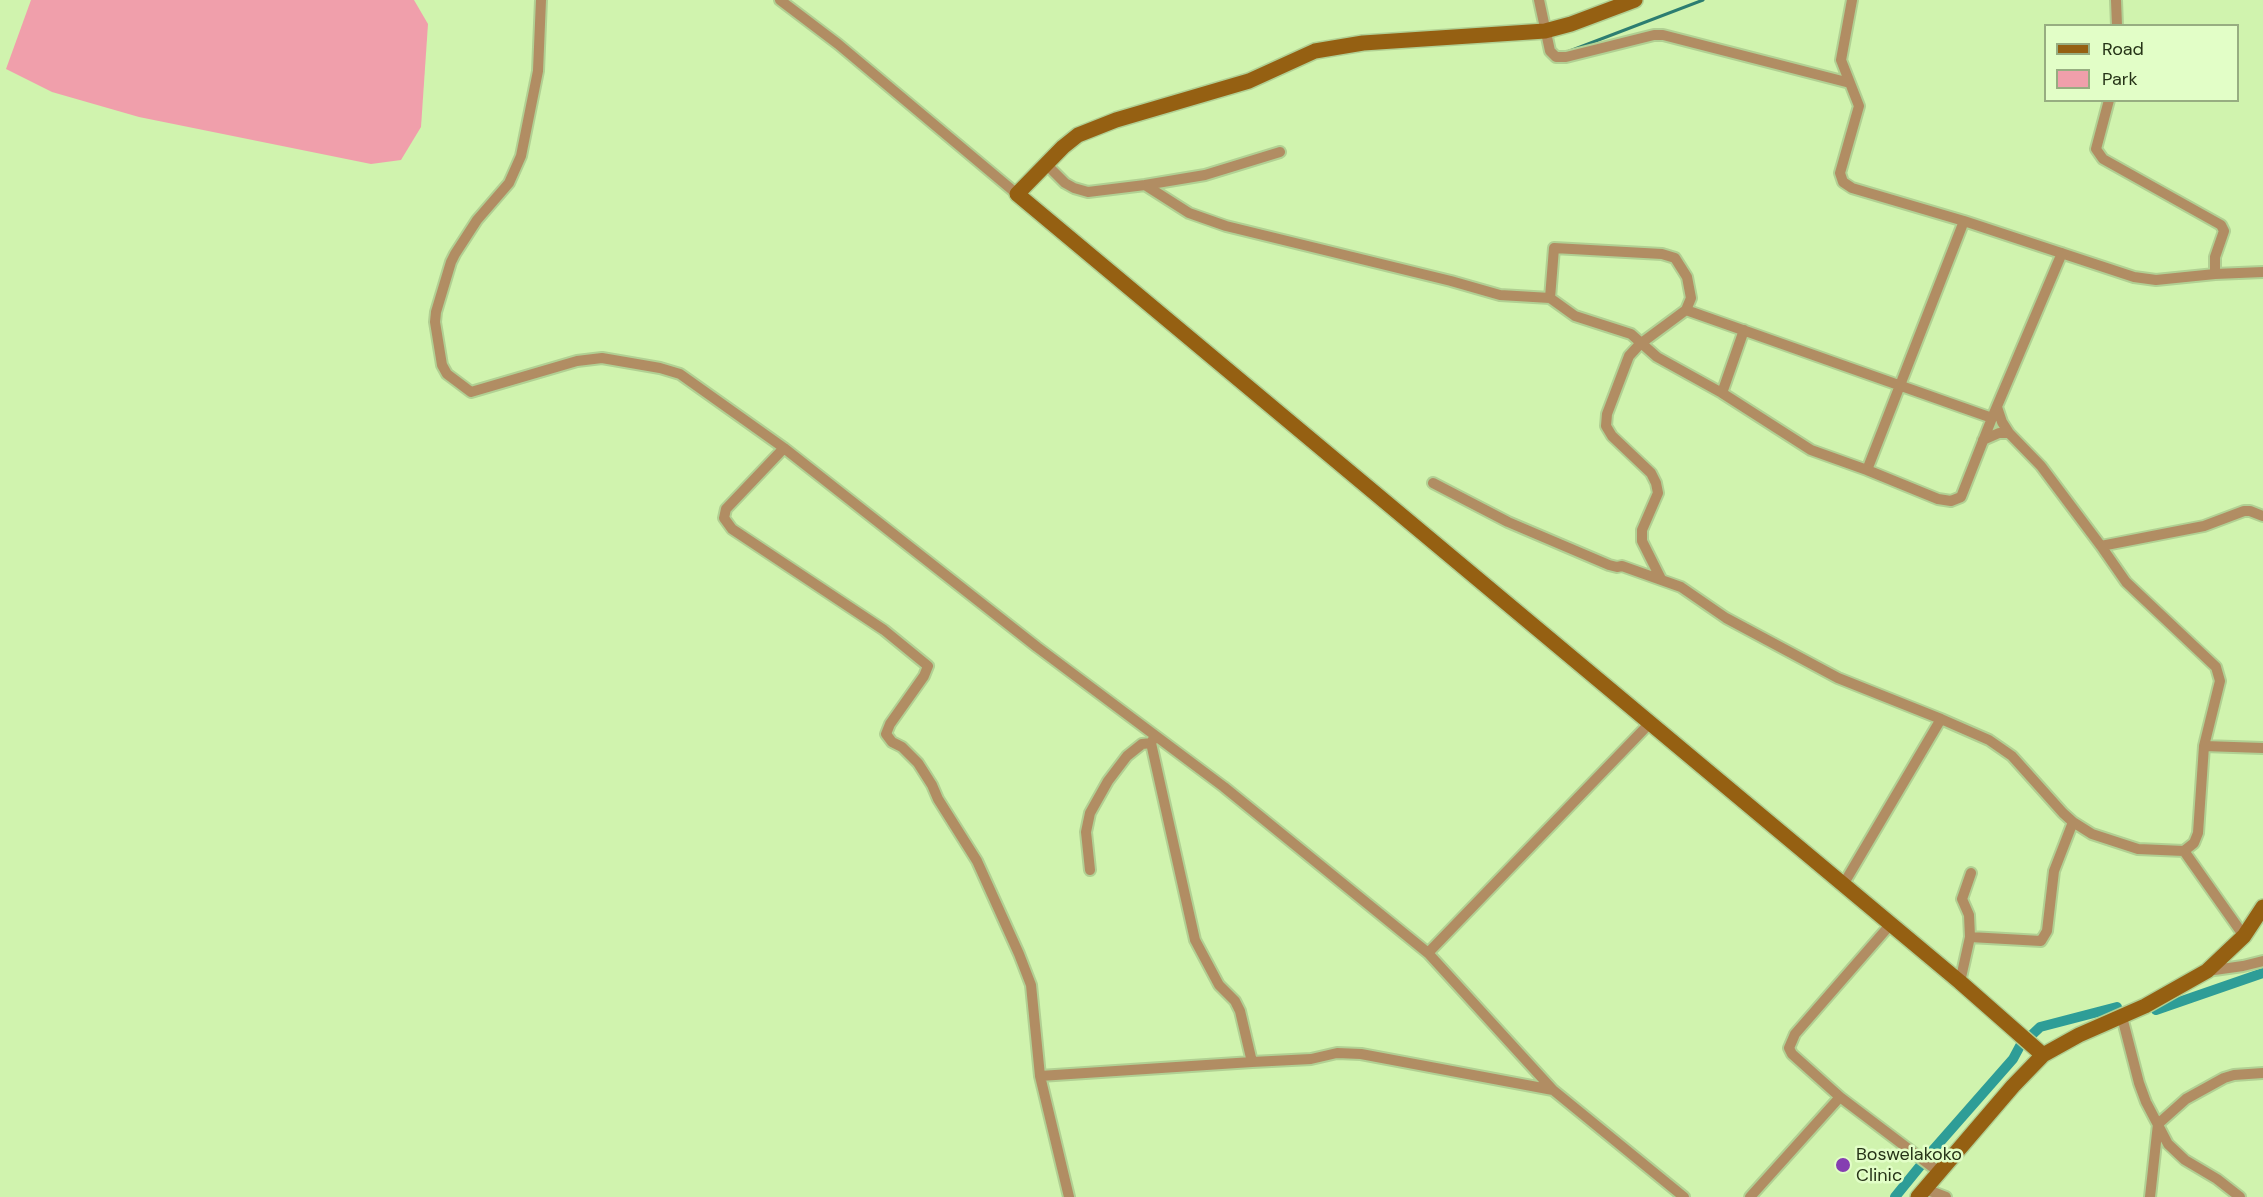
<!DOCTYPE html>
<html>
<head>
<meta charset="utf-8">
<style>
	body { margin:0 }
	#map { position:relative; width:2263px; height:1197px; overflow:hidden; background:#d0f3ae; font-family:"DM Sans",sans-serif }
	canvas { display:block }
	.legend { position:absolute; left:2044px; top:24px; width:195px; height:78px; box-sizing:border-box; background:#e2fec7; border:2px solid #97ad81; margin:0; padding:8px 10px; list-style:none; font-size:18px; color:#263317 }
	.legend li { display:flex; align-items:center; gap:12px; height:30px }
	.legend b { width:30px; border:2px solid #97ad81 }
</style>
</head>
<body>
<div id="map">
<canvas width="2263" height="1197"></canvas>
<ul class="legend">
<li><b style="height:8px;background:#956012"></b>Road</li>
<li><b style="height:16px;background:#f09fab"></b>Park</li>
</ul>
</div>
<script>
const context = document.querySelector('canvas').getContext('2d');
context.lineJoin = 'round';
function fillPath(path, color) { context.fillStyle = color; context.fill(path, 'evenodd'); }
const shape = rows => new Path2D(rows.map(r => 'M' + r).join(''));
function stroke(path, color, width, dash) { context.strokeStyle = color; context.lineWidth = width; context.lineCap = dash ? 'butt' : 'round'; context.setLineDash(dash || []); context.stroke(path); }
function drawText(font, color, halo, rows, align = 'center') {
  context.font = font + ' "DM Sans",sans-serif'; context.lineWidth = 5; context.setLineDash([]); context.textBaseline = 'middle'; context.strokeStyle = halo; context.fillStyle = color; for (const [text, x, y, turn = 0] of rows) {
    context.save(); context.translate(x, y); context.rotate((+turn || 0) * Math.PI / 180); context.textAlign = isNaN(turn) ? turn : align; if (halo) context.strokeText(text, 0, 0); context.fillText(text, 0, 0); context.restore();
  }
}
const green = shape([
	[31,0,414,0,428,24,421,127,401,160,371,164,139,117,52,92,6,69]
]);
const stream = shape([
	[1567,52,1703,0]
]);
const canal = shape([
	[2156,1010,2263,973],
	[1926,1158,2013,1059,2020,1046,2040,1027,2117,1007],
	[1895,1197,1921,1165]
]);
const street = shape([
	[541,0,538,71,521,156,509,183,477,220,455,254,451,262,436,312,435,322,442,365,447,374,471,392,577,361,602,358,660,368,680,374,784,448,1037,647,1224,787,1428,953,1553,1090,1684,1197],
	[780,0,838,44,1017,194],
	[1539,0,1550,51,1556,57,1566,57,1654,35,1663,35,1850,83],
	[1852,0,1841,60,1859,106,1840,173,1843,182,1852,188,1964,221,2134,277,2156,280,2215,274,2263,272],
	[2116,0,2117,26],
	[2109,100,2096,149,2103,159,2221,225,2224,231,2215,257,2215,274],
	[1046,164,1065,183,1074,188,1088,192,1145,185,1189,213,1226,226,1451,281,1500,295,1550,298,1575,316,1631,334,1657,357,1722,393,1811,450,1867,470,1938,499,1951,501,1961,497,1992,418,2062,253],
	[1145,185,1205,175,1280,152],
	[1550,298,1554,248,1662,254,1675,258,1687,277,1691,298,1686,310,1640,344,1629,356,1607,414,1606,426,1612,436,1651,473,1656,483,1658,493,1642,530,1642,541,1661,579],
	[1686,310,1992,418],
	[1722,393,1744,330],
	[1997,407,2002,422,2009,433,2041,466,2101,546,2126,582,2216,667,2220,681,2204,746,2198,833,2194,843,2184,851],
	[1983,440,1999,433,2009,433],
	[784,448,726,509,724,518,732,529,884,630,928,666,924,676,890,724,886,734,892,742,902,747,918,763,932,785,938,799,977,861,1019,954,1031,985,1040,1076,1069,1197],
	[1867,470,1964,221],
	[1433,483,1508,522,1609,565,1617,567,1622,566,1681,587,1726,618,1838,678,1941,719,1843,885],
	[2101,546,2204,526,2244,511,2250,511,2263,516],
	[1941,719,1989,740,2012,756,2063,813,2073,822,2092,834,2138,849,2184,851,2244,936],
	[2204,746,2263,748],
	[1090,870,1086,832,1090,813,1108,781,1127,756,1142,744,1151,743],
	[1890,925,1795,1034,1789,1048,1792,1054,1840,1097,1939,1172],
	[1970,937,2041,941,2047,931,2054,871,2073,822],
	[1428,953,1649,724],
	[2207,971,2243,966,2263,961],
	[1960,982,1970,937,1969,915,1962,899,1971,873],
	[2122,1017,2139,1083,2146,1102,2168,1144,2185,1160,2217,1179,2240,1197],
	[1252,1062,1311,1059,1337,1053,1361,1054,1553,1090],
	[1040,1076,1252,1062,1240,1011,1235,1001,1219,985,1195,940,1151,743,1155,736],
	[1925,1189,1946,1197],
	[1750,1197,1840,1097],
	[2150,1197,2158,1124,2186,1099,2224,1078,2234,1075,2263,1073]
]);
const secondary = shape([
	[1635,0,1571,24,1545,31,1363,43,1315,51,1249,81,1116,120,1078,135,1063,147,1017,194,1960,982,2043,1055],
	[1918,1197,2013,1086,2043,1055,2079,1035,2145,1006,2207,971,2244,936,2263,907]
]);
const markers = [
	[1843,1165,8,"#853eb1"]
];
const poiNames = [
	["Boswelakoko",1856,1155],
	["Clinic",1856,1176]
];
fillPath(green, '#f09fab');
stroke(stream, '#2c7d71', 3);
stroke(canal, '#2e9d97', 10);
stroke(street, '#b1d093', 14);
stroke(secondary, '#b1d093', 18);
stroke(street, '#b18d63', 10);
stroke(secondary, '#956012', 15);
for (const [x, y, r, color] of markers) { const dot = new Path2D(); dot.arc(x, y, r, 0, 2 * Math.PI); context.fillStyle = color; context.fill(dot); stroke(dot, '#e2fec7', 2); }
drawText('18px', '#263317', '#e2fec7', poiNames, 'left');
</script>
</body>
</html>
